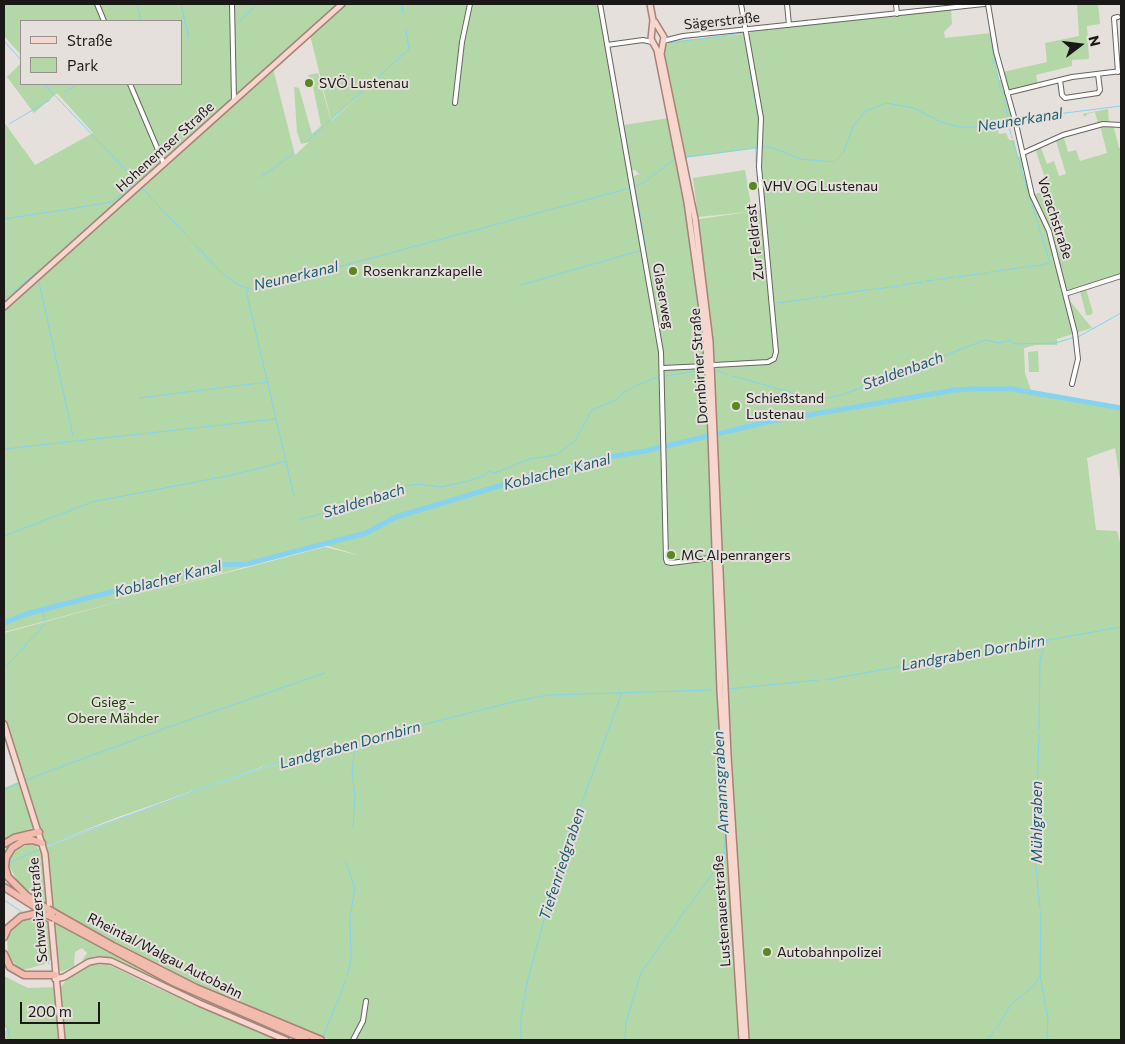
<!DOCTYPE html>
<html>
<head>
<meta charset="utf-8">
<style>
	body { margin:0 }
	#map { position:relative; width:1125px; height:1044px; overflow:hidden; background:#e6e0dc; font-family:Commissioner,sans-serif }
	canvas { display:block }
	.frame { position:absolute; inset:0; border:5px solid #1b1917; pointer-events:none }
	.legend { position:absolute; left:20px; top:20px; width:162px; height:65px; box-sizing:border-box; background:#e6e0dc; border:1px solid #95908d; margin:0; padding:6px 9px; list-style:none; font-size:15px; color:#1b1917 }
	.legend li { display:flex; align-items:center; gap:10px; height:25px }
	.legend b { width:25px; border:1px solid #95908d }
	.north { position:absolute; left:1055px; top:20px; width:50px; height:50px; -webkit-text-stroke:4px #e6e0dc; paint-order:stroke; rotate:75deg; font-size:14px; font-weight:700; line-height:20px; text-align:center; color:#1b1917 }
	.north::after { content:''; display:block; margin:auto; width:18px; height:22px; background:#1b1917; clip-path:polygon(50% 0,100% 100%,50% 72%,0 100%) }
	.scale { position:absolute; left:20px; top:1002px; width:80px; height:22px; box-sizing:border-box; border:2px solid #1b1917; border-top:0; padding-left:6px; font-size:15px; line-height:18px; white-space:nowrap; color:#1b1917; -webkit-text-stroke:4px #e6e0dc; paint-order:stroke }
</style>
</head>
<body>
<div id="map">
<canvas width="1125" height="1044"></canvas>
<div class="frame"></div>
<ul class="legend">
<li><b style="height:6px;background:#f7d6ce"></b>Straße</li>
<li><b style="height:14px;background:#b3d7a6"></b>Park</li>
</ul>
<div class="north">N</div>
<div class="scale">200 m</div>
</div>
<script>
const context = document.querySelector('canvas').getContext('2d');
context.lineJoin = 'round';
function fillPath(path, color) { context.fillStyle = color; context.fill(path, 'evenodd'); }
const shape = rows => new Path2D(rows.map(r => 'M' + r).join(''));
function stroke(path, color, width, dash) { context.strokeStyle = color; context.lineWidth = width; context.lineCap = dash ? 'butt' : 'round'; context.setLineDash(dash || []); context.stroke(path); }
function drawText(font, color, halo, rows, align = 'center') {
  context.font = font + ' Commissioner,sans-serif'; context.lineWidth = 4; context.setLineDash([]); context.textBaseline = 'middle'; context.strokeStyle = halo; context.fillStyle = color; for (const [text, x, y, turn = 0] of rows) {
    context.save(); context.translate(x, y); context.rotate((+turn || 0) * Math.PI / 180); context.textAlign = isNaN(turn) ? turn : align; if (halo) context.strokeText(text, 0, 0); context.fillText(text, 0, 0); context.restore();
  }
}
const green = shape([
	[4,4,96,4,103,21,21,21,21,55,4,36],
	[100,4,257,4,254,7,258,4,339,4,164,160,133,84,181,84,181,21,107,21],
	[343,4,599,4,631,185,634,184,632,177,639,174,635,170,631,171,623,125,669,118,693,220,748,212,698,217,693,178,745,170,752,211,762,209,759,162,762,122,748,35,752,31,951,9,952,24,944,32,945,38,991,33,999,80,1002,80,1015,121,997,128,999,134,1006,133,1009,140,1014,140,1018,157,1022,156,1026,168,1022,169,1030,194,1032,195,1049,190,1035,148,1040,145,1047,164,1054,161,1059,176,1066,174,1055,138,1063,135,1068,152,1076,150,1080,161,1107,153,1100,125,1113,124,1119,148,1121,148,1121,276,1076,292,1065,294,1064,292,1065,295,1092,328,1057,339,1057,342,1074,338,1057,343,1057,345,1036,345,1024,348,1025,373,1031,390,972,387,943,390,772,419,709,433,710,435,803,417,945,393,978,390,1016,391,1121,410,1121,485,1115,448,1087,458,1096,530,1117,531,1121,546,1121,1040,331,1040,273,1019,190,982,105,939,53,908,45,847,204,788,285,761,262,767,118,817,45,846,4,722,4,633,136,597,4,632,4,306,273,68,295,155,309,142,301,144,297,132,294,87,299,88,312,134,321,126,313,87,308,75,318,73,331,121,363,92,331,120,310,35],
	[325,545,361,556,325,547,146,594],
	[1077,4,1098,4,1100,24,1087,26,1089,59,1072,60,1072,66,1036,75,1038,85,1008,90,1003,72,1047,62,1045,43,1079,36],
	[745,34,760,121,758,148,685,158,663,49,668,43,674,41],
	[21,63,21,84,129,84,161,163,4,304,4,122,35,165,93,133,57,93,34,113,7,77],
	[1108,109,1109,123,1098,124,1095,112,1087,114,1086,117,1082,114],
	[1086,289,1093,313,1090,315,1086,315,1080,291],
	[1038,351,1039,372,1029,372,1028,352],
	[4,729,35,827,4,840,4,788,18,782,4,739],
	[34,843,41,853,45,871,48,905,18,883,9,865,11,854,19,848],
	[42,917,49,919,52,959,45,964,23,970,17,967,8,956,7,936,18,922],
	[53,921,184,991,298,1040,281,1036,222,1011,111,958,96,956,82,961,87,953,82,948,75,952,74,966,61,972,56,963],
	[107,964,159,989,280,1040,65,1040,63,1011,63,1040,4,1040,4,1033,7,1029,4,1026,4,976,28,988,61,987,67,979,89,965]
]);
const stream = shape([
	[137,4,141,21],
	[181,4,189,38],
	[402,4,403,13],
	[238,22,258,4],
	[991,34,991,40],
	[4,41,21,60],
	[669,43,743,33,745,39],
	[745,43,746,45],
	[992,43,993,50],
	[235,44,235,24],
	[746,48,747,52],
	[993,53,996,70],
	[747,55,748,59],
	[749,62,749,65],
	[750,68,750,72],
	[997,73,999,82],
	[751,75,751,79],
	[752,82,753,86],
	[44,84,138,183],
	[999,85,1003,95],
	[753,89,754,93],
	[65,92,78,84],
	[754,96,755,101],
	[1004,99,1008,118],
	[756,104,756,108],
	[757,111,757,114],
	[758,117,758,121],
	[1017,122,1049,115,1121,106],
	[758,123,758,124],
	[9,124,50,100],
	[1008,124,1012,138],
	[758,127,758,126],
	[758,133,758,132],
	[757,140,758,138],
	[1013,141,1028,192],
	[305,143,409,49,406,30],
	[761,147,771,147,800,159,834,162,843,153,854,125,866,111,886,103,914,108,941,122,958,127,991,127,1013,123],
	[686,157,757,148],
	[756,163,756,145],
	[756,166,756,167],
	[757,170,757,172],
	[757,175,758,181],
	[261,177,293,154],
	[758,185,760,197],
	[140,186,223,274,240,286,254,290,630,188],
	[634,187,643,183,675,159],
	[637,198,646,248],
	[1030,198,1050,263,1036,266],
	[760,202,761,210],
	[51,212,111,202,126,191,135,182],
	[4,219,49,212],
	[1028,267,1034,266],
	[990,272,1025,267],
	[981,274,988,273],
	[957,277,979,274],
	[936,280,954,277],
	[926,281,934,280],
	[39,282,73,436],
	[521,285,642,250],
	[902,285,923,282],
	[246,290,294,496],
	[868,290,899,286],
	[821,297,866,290],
	[4,299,37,272],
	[809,299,818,297],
	[778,303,807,299],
	[1078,337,1121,313],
	[715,370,728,375],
	[666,376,704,370],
	[733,376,804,396,827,398,842,395,985,340,999,343,1010,340,1015,344,1055,343,1075,337],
	[139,398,268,382],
	[4,449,276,419],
	[300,519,352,507,382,497,405,486,418,484,441,487,464,482,484,476,488,471,495,473,529,459,556,455,575,441,592,410,616,400,622,393,640,384,661,376],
	[4,536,92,502,232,475,286,461],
	[42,610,45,621],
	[4,669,44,625],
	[825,680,1121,627],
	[717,689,725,867,719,872],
	[728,689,819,680],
	[1039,731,1040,660,1043,649,1049,639],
	[1039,735,1035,856,1040,909],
	[26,780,163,729,325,673],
	[4,790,21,782],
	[26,803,33,826],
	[353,827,355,795,352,773,355,743],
	[45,846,217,783,295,757,521,700,548,695,711,690],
	[346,862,355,888,350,917,351,959,347,976],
	[9,863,42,848],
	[4,900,22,912],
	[689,906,713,873],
	[1041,912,1040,975,1048,1019,1047,1037,1049,1040],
	[37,921,43,928,44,935],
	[44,939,46,956],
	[47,959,49,964],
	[4,1025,8,1029,10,1040],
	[997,1028,1011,1004,1034,986,1040,976],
	[323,1037,346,980],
	[521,1040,521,1018,527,983,557,871,622,693],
	[625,1040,626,1022,641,973,687,908],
	[988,1040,994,1031]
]);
const river = shape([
	[4,623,26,614,215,565,247,564,366,533,396,517,529,477,603,458,645,451,767,422,955,390,975,389,1012,389,1121,408]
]);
const minor = shape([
	[97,4,104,21],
	[232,4,234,100],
	[600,4,661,352,666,559,667,562,671,563,718,557],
	[787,4,789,25],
	[896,4,897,14],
	[988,4,996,52,1016,124,1032,195,1049,231,1075,333,1078,359,1072,384],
	[1118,17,1114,18,1118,72],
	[663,41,683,36,984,4],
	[607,45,643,40,652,42],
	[1060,80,1062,95,1065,98,1098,93,1100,90,1098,74],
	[130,84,164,164],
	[1007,93,1072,77,1121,71],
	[455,103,462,42,470,4],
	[1023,153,1063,135,1103,124,1121,125],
	[1065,294,1121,276],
	[714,365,768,362,774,359,776,352,759,167,761,118,741,4],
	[663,368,705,366],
	[353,1040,363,1021,366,1001]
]);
const major = shape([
	[650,4,653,20,651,39,657,50,687,202,705,331,710,406,720,691,742,1040],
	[655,22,664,37,661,54,695,219,710,342,728,756,746,1040],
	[4,307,342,4],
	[4,724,45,854,62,1040],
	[55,979,64,977,89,962,99,960,111,961,199,1003,286,1040]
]);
const highway = shape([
	[4,844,14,838,39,832],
	[4,887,48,915],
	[24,894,48,909],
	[27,896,8,877,5,867,6,858,12,848,23,841,32,840,42,843],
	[53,912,113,946,196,988,321,1040],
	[54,918,175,983,306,1040],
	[4,937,8,928,21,917,34,914,49,918],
	[4,954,10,967,24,975,55,975]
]);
const highwayBridge = shape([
	[48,909,53,912],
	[48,915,54,918]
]);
const markers = [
	[309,83,5,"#578920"],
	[753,186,5,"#578920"],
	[353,271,5,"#578920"],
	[736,406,5,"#578920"],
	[671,555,5,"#578920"],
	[767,952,5,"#578920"]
];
const streetNames = [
	["Sägerstraße",722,21,-6],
	["Hohenemser Straße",165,147,-42],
	["Vorachstraße",1055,218,72],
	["Zur Feldrast",755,242,-96],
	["Glaserweg",663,296,80],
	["Dornbirner Straße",699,366,-94],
	["Schweizerstraße",38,910,-95],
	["Lustenauerstraße",722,911,-94],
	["Rheintal/Walgau Autobahn",165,956,27]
];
const poiNames = [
	["SVÖ Lustenau",319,83],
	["VHV OG Lustenau",763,186],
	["Rosenkranzkapelle",363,271],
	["Schießstand",746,398],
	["Lustenau",746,414],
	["MC Alpenrangers",681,555],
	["Autobahnpolizei",777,952]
];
const parkNames = [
	["Gsieg -",113,702],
	["Obere Mähder",113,718]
];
const waterNames = [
	["Neunerkanal",1020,120,-9],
	["Neunerkanal",296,276,-13],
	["Staldenbach",903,371,-20],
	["Koblacher Kanal",557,472,-14],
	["Staldenbach",364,501,-17],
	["Koblacher Kanal",168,579,-14],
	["Landgraben Dornbirn",973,653,-10],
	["Landgraben Dornbirn",350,745,-15],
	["Amannsgraben",721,782,-93],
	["Mühlgraben",1037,822,-90],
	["Tiefenriedgraben",562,864,-72]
];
fillPath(green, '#b3d7a6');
stroke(stream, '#85d3ef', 1);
stroke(river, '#85d3ef', 5);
stroke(minor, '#68635f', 6);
stroke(major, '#a68278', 8);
stroke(highway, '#a68278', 9);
stroke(minor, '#fff', 4);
stroke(major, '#f7d6ce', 5);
stroke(highway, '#f1bbad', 6);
stroke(highwayBridge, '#a68278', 9, []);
stroke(highwayBridge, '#f1bbad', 6);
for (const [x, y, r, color] of markers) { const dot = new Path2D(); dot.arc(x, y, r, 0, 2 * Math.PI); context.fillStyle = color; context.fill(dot); stroke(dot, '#e6e0dc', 2); }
drawText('14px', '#1b1917', '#e6e0dc', streetNames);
drawText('14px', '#1b1917', '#e6e0dc', poiNames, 'left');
drawText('14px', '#193e05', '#e6e0dc', parkNames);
drawText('italic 15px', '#1d5b6f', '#e6e0dc', waterNames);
</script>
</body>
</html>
